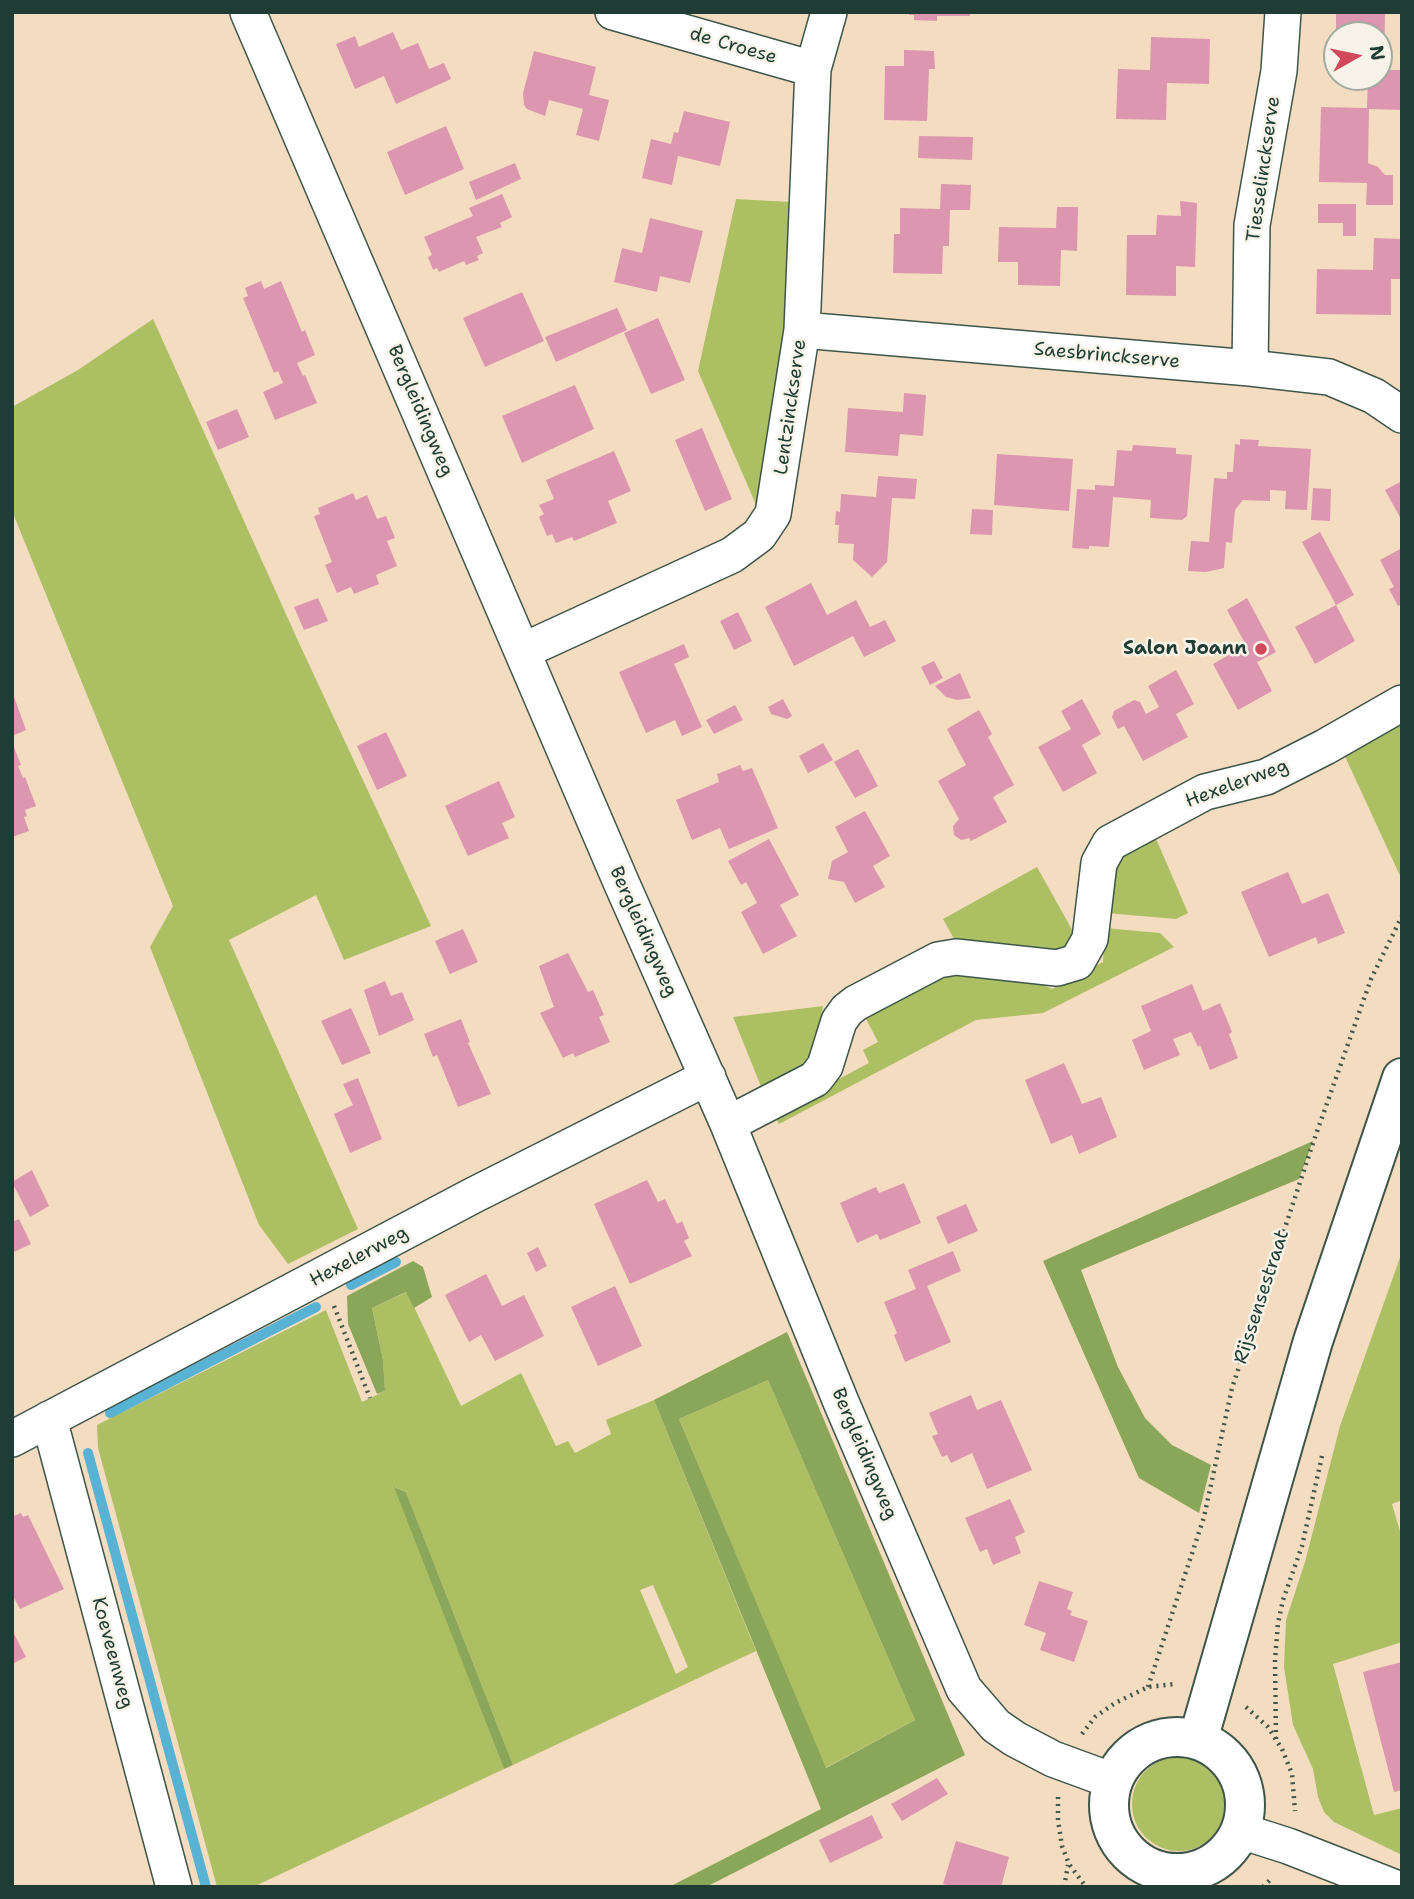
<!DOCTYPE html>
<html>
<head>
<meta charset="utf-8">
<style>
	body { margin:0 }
	#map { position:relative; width:1414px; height:1899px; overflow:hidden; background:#f4dcc0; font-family:"Shantell Sans",sans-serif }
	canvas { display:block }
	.frame { position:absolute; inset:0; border:14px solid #1f3d34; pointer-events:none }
	.north { position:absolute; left:1323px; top:21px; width:70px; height:70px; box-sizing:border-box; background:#f7f3e8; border:2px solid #a1aaa0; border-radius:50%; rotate:81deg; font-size:19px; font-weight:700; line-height:28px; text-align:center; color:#1f3d34 }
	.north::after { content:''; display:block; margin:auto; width:24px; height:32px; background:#d1495b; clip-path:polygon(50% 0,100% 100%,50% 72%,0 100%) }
</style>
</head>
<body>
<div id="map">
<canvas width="1414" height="1899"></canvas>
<div class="frame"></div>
<div class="north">N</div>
</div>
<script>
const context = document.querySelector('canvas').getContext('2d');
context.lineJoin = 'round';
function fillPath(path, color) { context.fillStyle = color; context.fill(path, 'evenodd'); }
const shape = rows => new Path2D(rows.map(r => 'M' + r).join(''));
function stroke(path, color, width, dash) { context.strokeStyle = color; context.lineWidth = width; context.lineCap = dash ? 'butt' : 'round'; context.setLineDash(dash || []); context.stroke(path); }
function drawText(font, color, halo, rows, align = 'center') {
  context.font = font + ' "Shantell Sans",sans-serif'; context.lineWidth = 5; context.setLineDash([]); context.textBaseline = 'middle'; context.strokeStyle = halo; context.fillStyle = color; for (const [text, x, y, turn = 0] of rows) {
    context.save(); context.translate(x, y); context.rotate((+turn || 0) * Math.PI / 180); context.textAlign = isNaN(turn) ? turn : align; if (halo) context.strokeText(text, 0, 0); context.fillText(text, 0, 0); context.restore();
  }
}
const green = shape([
	[736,199,791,202,786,333,760,514,698,371],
	[153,319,299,643,431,926,344,960,316,895,229,940,358,1229,288,1264,259,1225,150,947,173,906,12,511,12,407,78,370],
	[1402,714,1402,880,1342,750],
	[1154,834,1188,913,1176,919,1106,913,1111,865],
	[1037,867,1075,935,1066,952,958,946,943,919],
	[1105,928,1160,933,1174,947,1043,1013,976,1020,779,1124,773,1114,869,1063,863,1050,878,1042,862,1011,942,968,1028,977,1052,989,1103,962],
	[823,1006,811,1071,764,1094,733,1017],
	[1402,1252,1402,1500,1392,1504,1402,1538,1402,1642,1333,1664,1374,1815,1402,1808,1402,1855,1334,1822,1324,1812,1318,1797,1313,1769,1293,1725,1284,1667,1286,1620,1305,1562,1340,1426],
	[407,1292,461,1406,521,1373,556,1446,568,1441,575,1453,611,1434,606,1420,654,1400,756,1651,513,1765,406,1492,395,1487,504,1769,253,1887,217,1887,98,1448,97,1425,326,1310,362,1402,385,1391,383,1360,372,1308],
	[653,1585,688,1667,676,1674,640,1590],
	[768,1380,915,1720,825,1768,679,1419],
	'1132 1804a47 47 0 1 1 94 0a47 47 0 1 1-94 0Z'
]);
const forest = shape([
	[1313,1141,1299,1179,1081,1270,1118,1367,1145,1418,1172,1445,1211,1465,1199,1513,1139,1478,1043,1261],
	[413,1261,423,1267,432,1297,414,1308,406,1292,372,1308,383,1360,385,1391,377,1394,348,1324,347,1296],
	[787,1332,965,1755,706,1887,669,1887,821,1809,654,1400],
	[768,1380,915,1720,826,1768,679,1419],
	[394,1487,406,1492,513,1765,504,1769]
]);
const stream = shape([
	[351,1285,396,1262],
	[110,1413,316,1307],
	[88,1453,206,1887]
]);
const building = shape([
	[909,12,970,12,970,16,937,16,937,21,914,20,914,15,909,15],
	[1336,12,1385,12,1384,70,1402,70,1402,110,1369,109,1368,163,1378,167,1385,175,1393,175,1393,205,1366,205,1367,183,1319,182,1321,107,1367,108,1368,77,1379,77,1379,35,1336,35],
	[393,32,401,50,418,43,429,69,444,63,451,79,396,104,384,76,355,89,336,44,355,36,359,47],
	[1151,37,1210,39,1209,84,1167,83,1166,120,1116,119,1118,69,1150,70],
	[904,50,934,51,935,69,929,69,927,121,884,120,885,66,904,66],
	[534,51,596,67,589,95,609,100,599,141,576,135,583,109,549,100,545,116,527,109,524,105,523,93],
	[684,111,730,122,720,166,678,156,672,185,642,178,651,139,671,144,674,132,678,133],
	[446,126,464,169,405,195,387,152],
	[919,136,973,137,972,160,918,158],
	[515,163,521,179,476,200,469,182],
	[941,184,971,185,970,210,950,210,949,246,943,246,942,274,893,273,894,234,900,234,900,208,940,209],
	[502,194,512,217,500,223,502,227,476,237,483,253,477,256,479,260,466,265,464,261,439,272,437,268,433,270,428,257,432,255,424,237,473,216,469,208],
	[1180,201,1197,203,1195,267,1176,266,1176,296,1126,295,1127,235,1156,235,1157,215,1181,216],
	[1318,204,1356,204,1356,236,1343,236,1343,223,1318,223],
	[1057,207,1078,207,1077,251,1061,250,1060,286,1018,285,1018,262,998,262,999,227,1056,228],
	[650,218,703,231,690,283,660,276,657,292,614,282,622,248,642,253],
	[1374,238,1402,239,1402,279,1391,279,1391,315,1316,314,1317,269,1373,270],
	[261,281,264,289,281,281,302,332,305,330,315,355,297,363,303,376,305,375,317,403,275,420,263,392,283,383,278,371,274,373,243,298,248,296,245,288],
	[522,292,544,341,485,367,463,318],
	[617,308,627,330,556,362,545,337],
	[658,318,685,380,651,394,624,333],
	[575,385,594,429,522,463,502,416],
	[904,393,926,395,923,436,900,434,898,456,845,452,848,408,903,412],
	[237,409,249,437,218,450,206,422],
	[702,428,732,499,705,511,675,440],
	[1240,439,1259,440,1258,446,1311,449,1307,510,1285,509,1286,491,1270,490,1270,501,1243,500,1235,510,1232,543,1226,542,1224,568,1206,572,1188,571,1191,541,1209,542,1214,478,1227,479,1227,472,1233,472,1235,444,1240,445],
	[1133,445,1176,448,1176,454,1192,455,1187,516,1182,520,1150,518,1151,500,1113,497,1109,547,1089,546,1089,549,1072,548,1077,489,1095,490,1095,485,1114,486,1117,450,1132,451],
	[614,451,631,491,608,501,617,523,574,541,572,537,556,543,552,534,547,536,539,517,544,514,539,505,554,499,546,480],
	[997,454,1073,459,1069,511,994,505],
	[878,476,917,479,915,499,892,498,887,562,872,577,853,560,854,544,838,543,839,525,835,525,836,511,840,512,841,494,876,497],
	[1402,481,1402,521,1385,490],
	[1313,488,1331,489,1330,521,1311,520],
	[353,493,356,500,367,495,377,519,386,516,395,538,387,541,397,566,376,575,379,584,354,594,351,587,337,593,325,565,332,562,314,516,320,514,318,508],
	[972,509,993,510,992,535,970,534],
	[1320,532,1354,595,1336,605,1302,542],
	[1402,548,1402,604,1398,606,1389,589,1394,587,1380,560],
	[811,583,827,615,856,600,870,627,885,620,896,641,864,657,853,636,794,666,765,607],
	[318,598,328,621,304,630,294,607],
	[1247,598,1276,652,1257,662,1272,691,1238,710,1213,664,1246,645,1227,610],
	[1336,605,1355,641,1315,664,1295,627],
	[738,612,752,641,734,650,720,621],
	[684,644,689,657,674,664,702,727,682,736,675,720,646,733,619,672],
	[934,661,943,678,930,685,921,667],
	[1176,670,1194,704,1176,714,1188,737,1143,761,1124,726,1118,729,1112,717,1114,711,1134,700,1140,702,1146,714,1159,707,1148,686],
	[960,673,971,698,957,700,946,697,935,686],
	[13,694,26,730,12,736,12,695],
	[783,699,792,716,787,719,771,714,768,707],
	[1082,699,1101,734,1082,745,1097,773,1063,792,1038,747,1071,729,1061,711],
	[735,705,743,720,714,734,706,720],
	[979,710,992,734,988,737,1014,785,993,797,1007,822,971,841,969,838,961,840,954,835,953,826,959,819,938,781,966,765,947,729],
	[386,732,407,776,377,790,357,746],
	[12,742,21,765,18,766,23,778,25,777,36,806,25,810,27,816,24,817,29,831,12,837],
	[823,743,833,760,808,773,799,756],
	[858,749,878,786,855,798,834,762],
	[740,765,743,771,752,768,778,828,729,849,720,828,692,840,676,800,719,782,717,774],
	[499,781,515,817,502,823,509,838,468,856,445,806],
	[865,811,890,856,873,866,885,887,855,903,844,882,828,879,832,861,848,852,835,827],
	[769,839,799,895,780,905,797,936,763,954,741,912,757,903,746,882,741,885,728,861],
	[1288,872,1302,904,1328,893,1345,933,1318,944,1316,937,1269,957,1241,892],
	[463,929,478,962,450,974,435,941],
	[568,953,588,992,593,990,604,1015,599,1017,610,1042,575,1057,573,1053,563,1058,540,1013,554,1007,539,966],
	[385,981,391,996,402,992,414,1020,379,1036,364,990],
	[1192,984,1203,1011,1220,1003,1232,1032,1229,1034,1238,1058,1210,1070,1200,1045,1198,1047,1191,1032,1173,1039,1180,1055,1144,1070,1132,1040,1151,1031,1141,1006],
	[351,1008,371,1053,342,1065,321,1021],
	[461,1019,470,1042,468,1043,491,1094,458,1107,437,1055,433,1057,424,1034],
	[1064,1063,1082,1104,1101,1097,1117,1137,1079,1154,1072,1135,1051,1144,1025,1080],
	[358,1078,382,1139,350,1153,334,1114,353,1105,343,1084],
	[32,1170,49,1206,30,1217,12,1182],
	[647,1180,658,1202,665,1199,677,1224,682,1221,689,1238,684,1241,692,1256,630,1284,594,1204],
	[904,1183,921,1223,880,1240,877,1234,857,1243,840,1203,876,1187,879,1193],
	[966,1204,978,1231,948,1244,936,1217],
	[19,1219,31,1244,12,1253,12,1222],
	[538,1247,547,1266,536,1272,527,1253],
	[953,1251,961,1271,927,1286,951,1342,905,1362,894,1335,897,1333,884,1302,916,1289,908,1270],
	[486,1274,502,1306,524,1295,544,1336,495,1361,481,1335,469,1342,445,1295],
	[615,1286,642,1346,598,1366,571,1307],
	[971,1395,977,1410,1001,1400,1032,1470,987,1489,972,1453,951,1463,947,1455,942,1457,932,1436,938,1434,929,1413],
	[1010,1499,1025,1532,1015,1537,1021,1553,993,1565,987,1549,980,1552,965,1518],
	[21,1513,23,1517,28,1515,64,1589,20,1609,12,1594,12,1517],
	[1039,1581,1073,1592,1067,1609,1072,1611,1070,1615,1088,1621,1074,1662,1040,1650,1046,1633,1024,1625],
	[12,1630,26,1657,12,1664],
	[1402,1662,1402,1790,1394,1792,1363,1672],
	[937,1778,948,1794,902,1821,891,1804],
	[872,1815,883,1838,830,1863,819,1840],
	[956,1841,1009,1857,1001,1887,952,1887,943,1884]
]);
const path = shape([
	[334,1306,370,1398],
	[1148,1687,1204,1517,1232,1388,1313,1143,1371,979,1402,916],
	[1246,1707,1268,1727,1282,1749,1292,1774,1295,1811],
	[1082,1734,1095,1717,1115,1703,1148,1687,1175,1684],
	[1276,1739,1275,1660,1278,1623,1283,1600,1302,1546,1322,1456],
	[1058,1797,1058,1820,1062,1846,1069,1864,1086,1887],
	[1064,1887,1068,1865],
	[1263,1887,1272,1878]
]);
const minor = shape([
	[248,12,621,882,728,1124,841,1402,964,1689,996,1726,1015,1739,1053,1759,1113,1781],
	[613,12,813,69],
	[802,330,1250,368,1329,377,1374,396,1402,415],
	[1250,368,1252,225,1279,71,1283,12],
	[523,651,732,555,759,535,773,514,802,330,813,69,829,12],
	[728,1124,815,1079,825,1066,839,1021,847,1010,856,1003,938,960,956,957,1057,968,1077,962,1090,939,1099,863,1110,843,1205,792,1266,777,1325,747,1402,703],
	[49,1419,174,1887],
	[12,1439,474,1195,708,1077],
	[1241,1831,1288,1846,1393,1887]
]);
const secondary = shape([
	'1109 1805a68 68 0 1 1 136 0a68 68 0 1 1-136 0Z',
	[1198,1740,1313,1341,1402,1078]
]);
const markers = [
	[1261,649,7,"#d1495b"]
];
const streetNames = [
	["de Croese",733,46,16],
	["Tiesselinckserve",1264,169,-82],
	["Saesbrinckserve",1107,356,5],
	["Lentzinckserve",791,407,-82],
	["Bergleidingweg",420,411,67],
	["Hexelerweg",1237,784,-20],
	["Bergleidingweg",643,932,66],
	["Hexelerweg",359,1257,-28],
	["Rijssensestraat",1262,1297,-72],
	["Bergleidingweg",864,1454,67],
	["Koeveenweg",112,1653,75]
];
const poiNames = [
	["Salon Joann",1247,649]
];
fillPath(green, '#adbf63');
fillPath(forest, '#8aa659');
stroke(stream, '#57b2d4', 10);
fillPath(building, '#dc96b0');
stroke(minor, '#3f5549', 38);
stroke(secondary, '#3f5549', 42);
stroke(path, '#3f5549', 4.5, [2, 5]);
stroke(minor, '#fff', 35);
stroke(secondary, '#fff', 38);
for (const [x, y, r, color] of markers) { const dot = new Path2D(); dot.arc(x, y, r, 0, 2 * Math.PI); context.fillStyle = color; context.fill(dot); stroke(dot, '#f7f3e8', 2.5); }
drawText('19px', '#1f3d34', '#f7f3e8', streetNames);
drawText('bold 19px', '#1f3d34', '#f7f3e8', poiNames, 'right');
</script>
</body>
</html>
